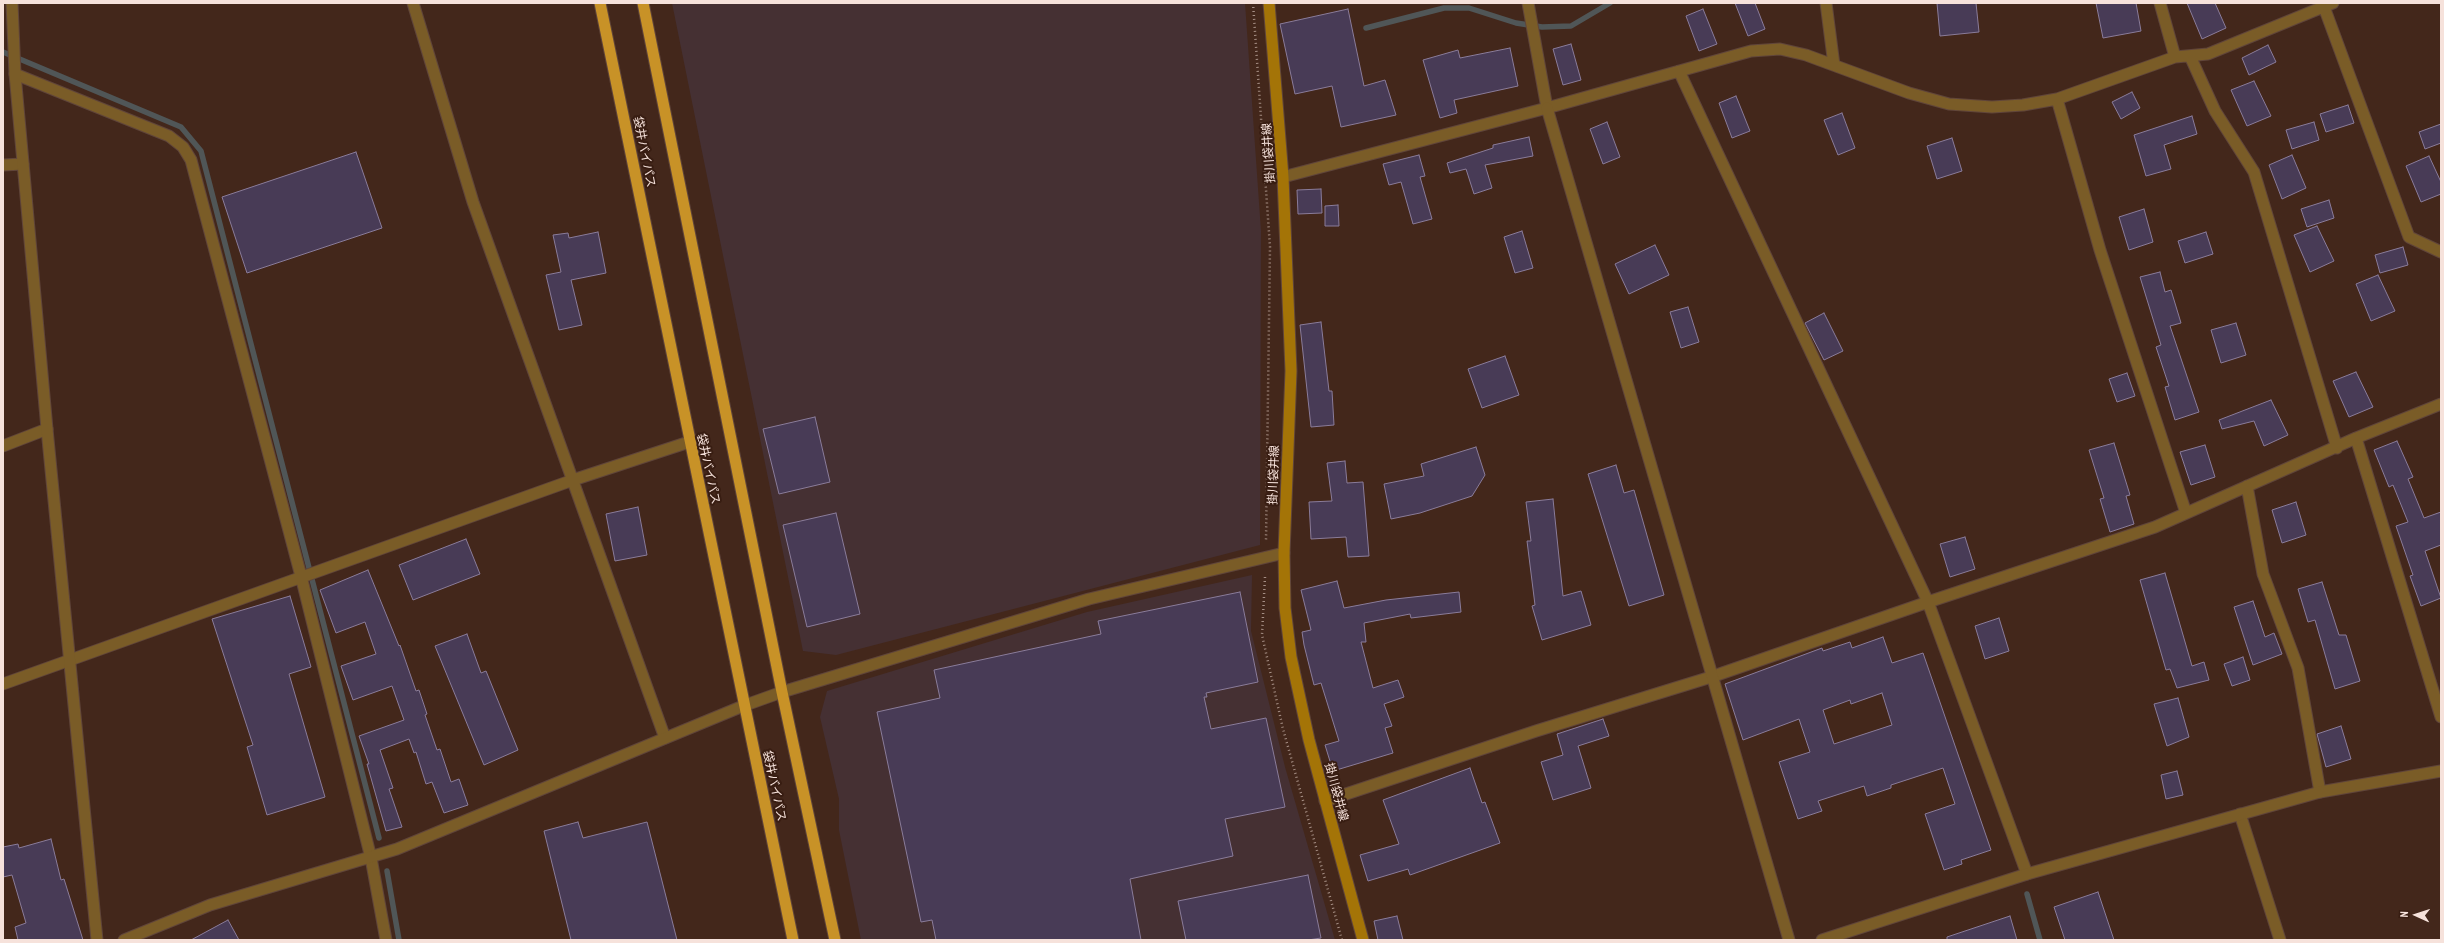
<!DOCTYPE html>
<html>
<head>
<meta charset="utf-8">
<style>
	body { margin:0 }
	#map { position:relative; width:2444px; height:943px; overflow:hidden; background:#43271b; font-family:"PT Sans Narrow",sans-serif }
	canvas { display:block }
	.frame { position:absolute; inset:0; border:4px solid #f6e2db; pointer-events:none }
	.north { position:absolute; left:2396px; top:895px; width:40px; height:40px; -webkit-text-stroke:3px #381d12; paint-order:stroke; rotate:273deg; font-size:11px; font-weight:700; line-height:16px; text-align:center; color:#f6e2db }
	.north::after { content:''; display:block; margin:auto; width:14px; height:18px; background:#f6e2db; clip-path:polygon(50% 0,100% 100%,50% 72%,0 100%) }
</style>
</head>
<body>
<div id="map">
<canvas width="2444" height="943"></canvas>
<div class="frame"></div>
<div class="north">N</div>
</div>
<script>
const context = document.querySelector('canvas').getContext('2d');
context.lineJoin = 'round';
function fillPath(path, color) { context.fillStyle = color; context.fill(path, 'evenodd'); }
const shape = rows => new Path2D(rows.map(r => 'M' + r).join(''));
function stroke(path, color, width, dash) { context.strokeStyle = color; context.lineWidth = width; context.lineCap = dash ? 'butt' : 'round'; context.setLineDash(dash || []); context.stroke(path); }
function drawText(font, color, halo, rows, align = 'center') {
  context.font = font + ' "PT Sans Narrow","Noto Sans JP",sans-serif'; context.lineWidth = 4; context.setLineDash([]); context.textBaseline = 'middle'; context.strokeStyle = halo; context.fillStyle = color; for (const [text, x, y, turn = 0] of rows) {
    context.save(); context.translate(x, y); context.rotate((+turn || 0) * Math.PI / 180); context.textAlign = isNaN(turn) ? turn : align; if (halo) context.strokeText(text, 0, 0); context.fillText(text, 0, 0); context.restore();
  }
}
const industrial = shape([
	[672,3,1245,3,1261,231,1260,545,836,655,803,651],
	[1252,575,1251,631,1285,767,1335,940,861,940,839,830,839,799,820,717,827,691,1087,612]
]);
const stream = shape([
	[1366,28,1444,8,1469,8,1516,23,1542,27,1571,26,1610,3],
	[3,52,181,127,201,151,379,838],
	[387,871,399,940],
	[2027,894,2040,940]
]);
const building = shape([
	[1735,3,1755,3,1765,29,1748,36,1735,3],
	[1937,3,1976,3,1979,32,1940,36,1937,3],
	[2096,3,2136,3,2141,31,2103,38,2096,3],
	[2187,3,2215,3,2226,28,2202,39,2187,3],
	[1348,9,1364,86,1385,80,1396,115,1341,127,1332,86,1295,94,1280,24,1348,9],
	[1703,9,1717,44,1699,51,1686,16,1703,9],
	[1571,44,1581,80,1563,85,1553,49,1571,44],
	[2268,45,2276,62,2249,75,2242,58,2268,45],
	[1510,48,1518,86,1454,100,1457,113,1440,118,1423,60,1458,50,1460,58,1510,48],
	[2254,81,2271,116,2247,126,2231,90,2254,81],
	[2132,92,2140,108,2121,119,2112,102,2132,92],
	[1736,96,1750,131,1732,138,1719,103,1736,96],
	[2348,105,2354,123,2326,132,2320,114,2348,105],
	[1842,113,1855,148,1838,155,1824,120,1842,113],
	[2192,116,2197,134,2164,145,2171,169,2146,176,2134,135,2192,116],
	[1607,122,1620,157,1603,164,1590,129,1607,122],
	[2314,122,2319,140,2292,149,2286,130,2314,122],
	[2441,124,2441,143,2425,149,2419,132,2441,124],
	[1529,137,1533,156,1485,165,1492,188,1474,194,1466,169,1450,173,1447,163,1493,148,1493,145,1529,137],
	[1952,138,1962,171,1937,179,1927,146,1952,138],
	[356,152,382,228,247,273,222,197,356,152],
	[1419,155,1425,176,1420,177,1432,219,1413,224,1401,182,1389,185,1383,164,1419,155],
	[2292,155,2306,188,2282,199,2269,165,2292,155],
	[2429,156,2441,182,2441,194,2421,202,2406,166,2429,156],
	[1321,189,1322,213,1298,214,1297,190,1321,189],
	[2329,200,2334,218,2307,227,2301,209,2329,200],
	[1338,205,1339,226,1325,226,1325,206,1338,205],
	[2144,209,2153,242,2129,250,2119,217,2144,209],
	[2317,226,2334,261,2310,272,2294,235,2317,226],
	[1522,231,1533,268,1515,273,1504,237,1522,231],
	[598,232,606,273,571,280,582,325,559,330,546,275,561,272,553,235,568,233,569,238,598,232],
	[2206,232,2213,254,2185,263,2178,241,2206,232],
	[1655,245,1669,275,1629,294,1615,264,1655,245],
	[2403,247,2408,265,2380,273,2375,255,2403,247],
	[2160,272,2165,292,2171,290,2181,323,2170,326,2199,412,2175,420,2165,387,2169,386,2156,347,2161,345,2140,277,2160,272],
	[2378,275,2395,311,2371,321,2356,284,2378,275],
	[1688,307,1699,342,1681,348,1670,312,1688,307],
	[1824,313,1843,351,1824,360,1805,323,1824,313],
	[1321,322,1329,391,1332,391,1334,425,1311,427,1300,325,1321,322],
	[2236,323,2246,355,2221,363,2211,330,2236,323],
	[1505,356,1519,395,1482,408,1468,369,1505,356],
	[2356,372,2373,407,2349,417,2333,381,2356,372],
	[2127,373,2135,396,2117,402,2109,379,2127,373],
	[2271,400,2288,435,2264,446,2254,421,2222,429,2219,420,2271,400],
	[815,417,830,482,779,494,763,429,815,417],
	[2397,441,2413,477,2408,479,2424,518,2441,512,2441,545,2425,551,2441,598,2421,606,2410,576,2413,575,2396,526,2408,522,2393,485,2389,487,2374,450,2397,441],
	[2114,443,2130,495,2126,496,2134,524,2110,532,2100,499,2104,498,2089,450,2114,443],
	[2205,445,2215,477,2191,485,2180,452,2205,445],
	[1476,447,1485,475,1472,496,1420,513,1391,519,1384,484,1424,476,1421,464,1476,447],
	[1345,461,1347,483,1363,482,1369,556,1348,557,1346,537,1311,539,1309,502,1332,501,1327,463,1345,461],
	[1616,465,1624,493,1634,490,1664,595,1629,606,1588,474,1616,465],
	[1553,499,1563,596,1581,591,1591,625,1542,640,1532,606,1535,605,1527,541,1531,541,1526,502,1553,499],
	[2296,502,2306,535,2282,543,2272,510,2296,502],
	[638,507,647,555,615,561,606,514,638,507],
	[836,513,860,614,807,627,783,525,836,513],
	[1965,537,1975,569,1950,577,1940,544,1965,537],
	[466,539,480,574,413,600,399,565,466,539],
	[368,570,399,646,400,645,416,691,419,690,427,714,425,715,437,750,440,749,451,782,459,779,468,805,444,813,432,782,426,784,416,752,414,753,409,739,380,750,393,788,389,789,402,827,386,831,367,764,369,764,359,736,404,720,392,686,353,700,341,666,376,654,365,622,336,633,320,590,368,570],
	[2165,573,2192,666,2204,662,2209,680,2177,688,2170,669,2166,670,2140,580,2165,573],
	[1337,581,1344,608,1386,600,1459,592,1461,612,1411,618,1410,614,1364,623,1366,642,1361,642,1373,688,1398,680,1404,697,1384,704,1392,726,1385,728,1393,753,1333,771,1325,745,1339,741,1321,683,1314,685,1304,645,1302,632,1311,630,1301,590,1337,581],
	[2322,582,2339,635,2346,635,2360,681,2335,689,2315,620,2308,622,2298,589,2322,582],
	[1240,592,1258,682,1206,693,1207,697,1204,697,1211,729,1266,718,1285,807,1225,819,1233,856,1130,879,1141,940,936,940,932,920,921,922,877,712,940,698,934,670,1101,634,1098,621,1240,592],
	[290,596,311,667,289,674,325,797,267,815,247,747,253,745,212,619,290,596],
	[2253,601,2265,637,2274,633,2282,654,2253,665,2234,607,2253,601],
	[1999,618,2009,651,1985,659,1975,626,1999,618],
	[467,634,481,673,486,671,518,750,484,765,435,646,467,634],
	[1883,637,1892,663,1923,653,1991,850,1961,860,1962,864,1944,870,1925,814,1955,804,1943,768,1891,785,1891,788,1867,796,1864,786,1818,801,1822,811,1798,819,1779,762,1810,752,1799,719,1743,740,1725,684,1822,648,1823,651,1850,642,1852,648,1883,637],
	[1882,693,1892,725,1834,744,1823,710,1850,700,1851,704,1882,693],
	[2243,657,2250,680,2232,686,2224,664,2243,657],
	[2178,698,2189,737,2167,746,2154,704,2178,698],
	[1603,719,1609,736,1578,746,1591,788,1553,800,1541,762,1563,755,1557,734,1603,719],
	[2341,726,2351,759,2326,767,2317,734,2341,726],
	[1470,768,1482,803,1485,802,1500,843,1410,875,1408,869,1368,881,1360,855,1399,844,1383,800,1470,768],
	[2177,771,2183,795,2166,799,2161,775,2177,771],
	[578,822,583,838,647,822,677,940,571,940,544,831,578,822],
	[51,839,61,880,64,879,83,940,18,940,15,927,26,923,12,875,3,877,3,847,18,844,19,848,51,839],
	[1308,875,1321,938,1308,940,1186,940,1178,901,1308,875],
	[2098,892,2114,940,2065,940,2054,907,2098,892],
	[1397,916,1403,940,1378,940,1374,921,1397,916],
	[2010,916,2017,940,1947,940,1947,937,2010,916],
	[228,920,239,940,191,940,228,920]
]);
const path = shape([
	[1253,3,1270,247,1266,541],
	[1265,577,1262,635,1283,729,1342,940]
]);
const minor = shape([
	[413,3,473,202,665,738],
	[1528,3,1547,108],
	[1826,3,1834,65],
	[2160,3,2175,57],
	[2324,7,2409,237,2441,252],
	[2190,56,2215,111,2254,172,2337,448],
	[1679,71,1928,602,2027,874],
	[15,74,169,136,183,147,191,160,301,576,371,858,386,940],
	[2057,99,2100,250,2186,513],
	[3,165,23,164],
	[1283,177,1547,108,1751,51,1780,49,1806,55,1909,93,1949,104,1992,107,2023,105,2057,99,2175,57,2208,54,2333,3],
	[2356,438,2441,717],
	[3,446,47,429],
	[2247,486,2263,574,2298,668,2320,792],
	[3,684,573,480,689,442],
	[1325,801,1536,731,1711,677,1928,602,2155,527,2356,438,2441,404],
	[2240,814,2280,940]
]);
const tertiary = shape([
	[12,3,15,74,47,429,97,940],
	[1547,108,1789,940],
	[124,940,210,905,397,849,743,706,782,692,1089,599,1284,553],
	[1822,940,2027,874,2320,792,2441,771]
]);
const secondary = shape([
	[1269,3,1283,177,1291,371,1284,553,1285,608,1291,657,1309,740,1363,940]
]);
const trunk = shape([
	[600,3,793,940],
	[643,3,782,692,835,940]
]);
const streetNames = [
	["袋井バイパス",644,152,79],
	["掛川袋井線",1269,153,-94],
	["袋井バイパス",708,469,78],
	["掛川袋井線",1274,475,-88],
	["袋井バイパス",774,786,78],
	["掛川袋井線",1336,792,75]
];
fillPath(industrial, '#453033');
stroke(stream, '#505657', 5.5);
fillPath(building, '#483b56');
stroke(building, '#8a7c9a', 1);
stroke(minor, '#60453a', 13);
stroke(tertiary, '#60453a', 13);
stroke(secondary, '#60453a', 13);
stroke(trunk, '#60453a', 13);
stroke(path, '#a58e84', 2.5, [1, 3]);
stroke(minor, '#7a5c27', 11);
stroke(tertiary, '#7a5c27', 11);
stroke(secondary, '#a47407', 11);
stroke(trunk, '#c89227', 11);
drawText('12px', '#f6e2db', '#381d12', streetNames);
</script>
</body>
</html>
